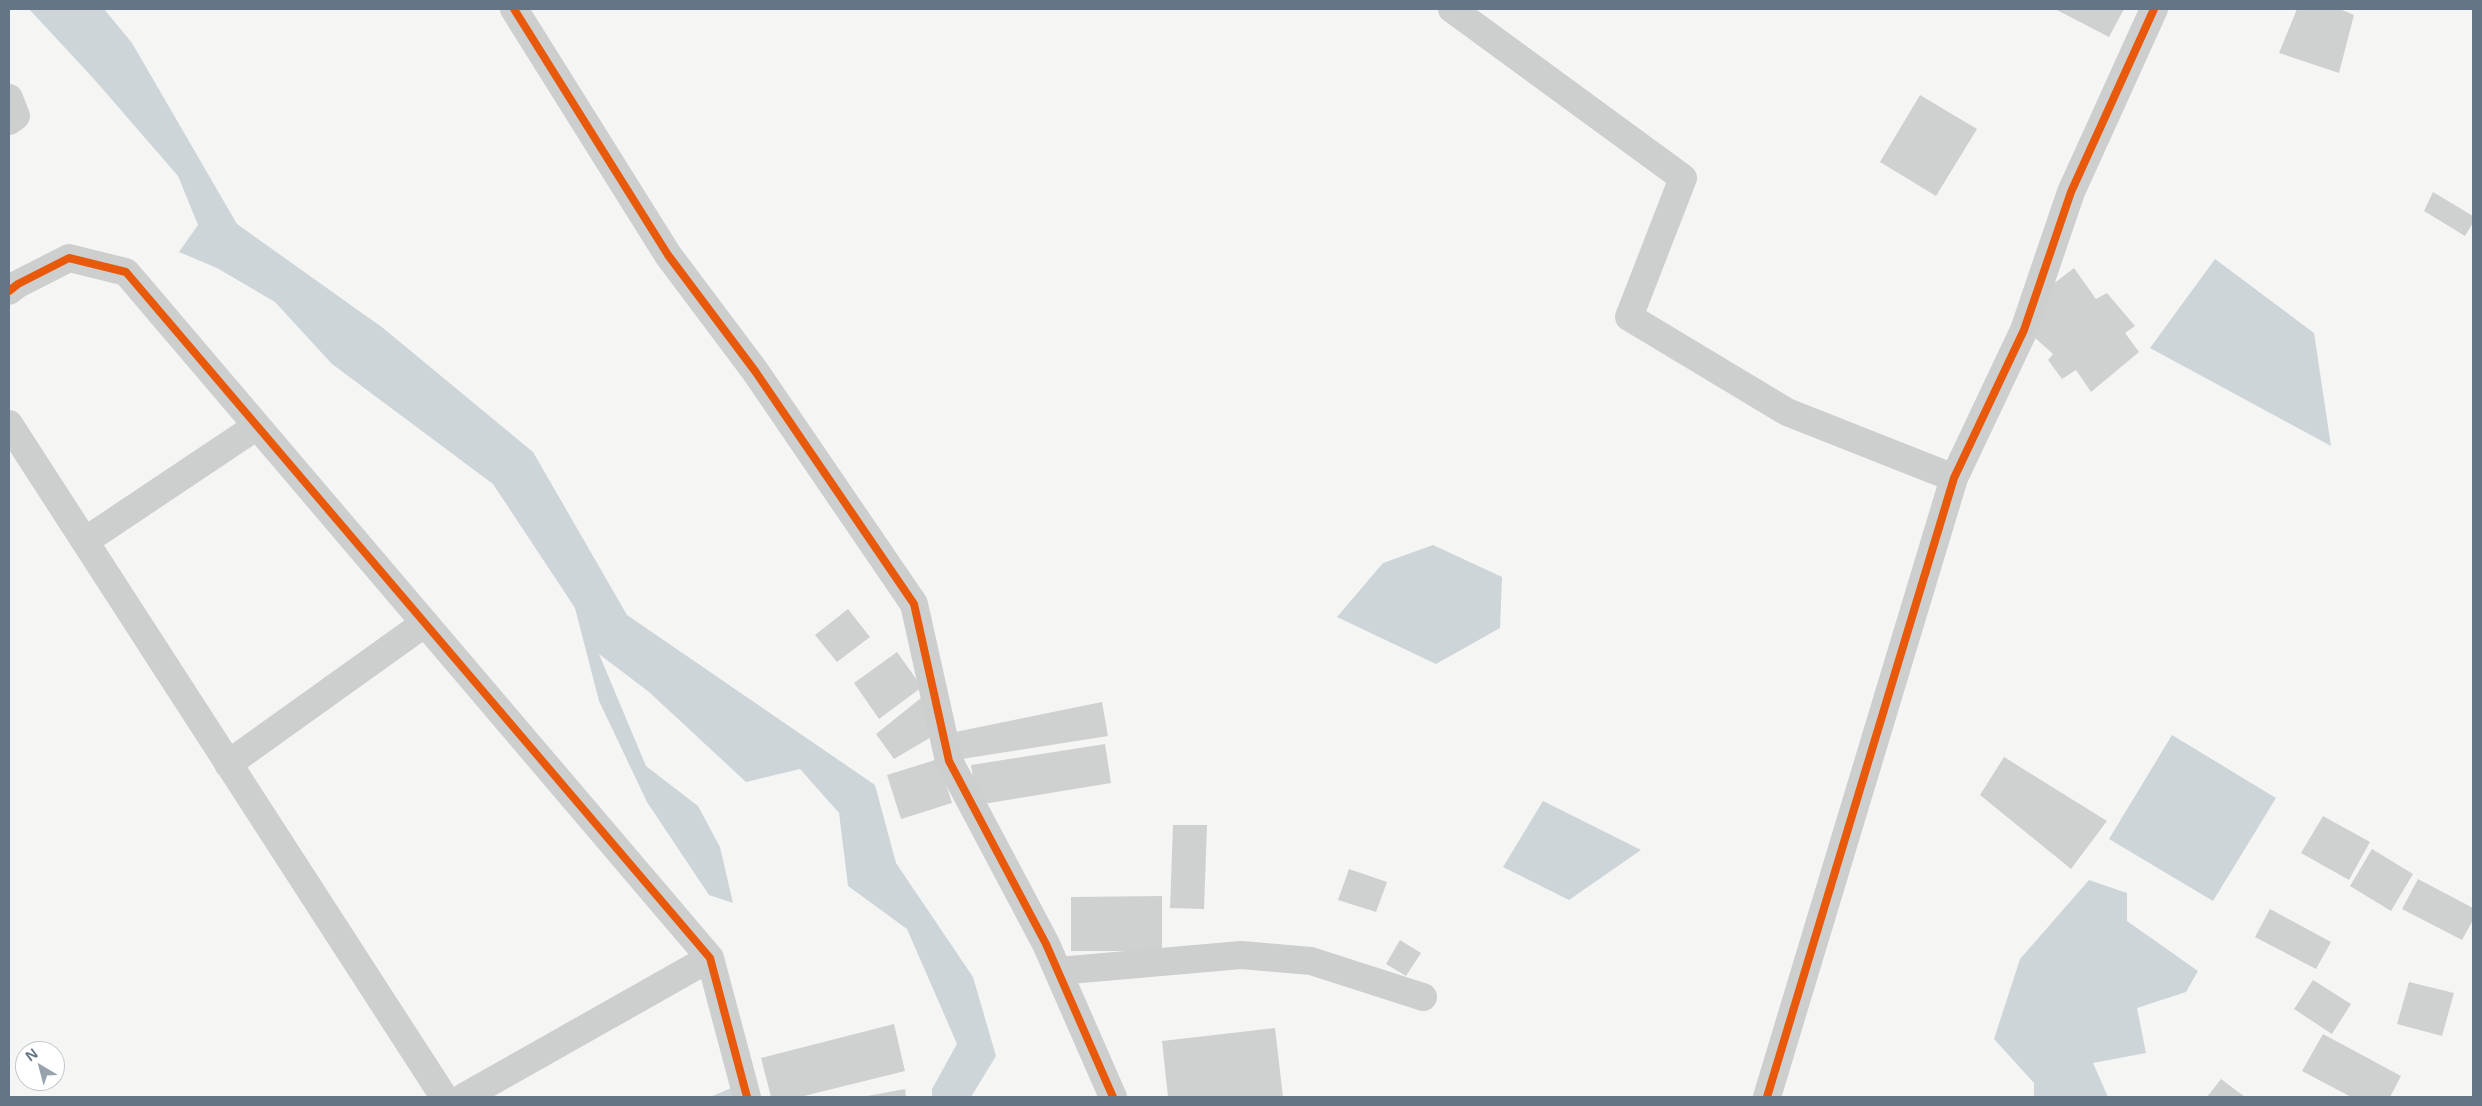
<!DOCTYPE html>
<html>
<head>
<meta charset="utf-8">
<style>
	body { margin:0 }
	#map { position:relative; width:2482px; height:1106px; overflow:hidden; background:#f5f6f4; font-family:"Open Sans",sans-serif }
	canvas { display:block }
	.frame { position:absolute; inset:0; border:10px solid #647585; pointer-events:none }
	.north { position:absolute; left:15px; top:1041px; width:50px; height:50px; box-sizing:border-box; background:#fff; border:1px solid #c1c8ce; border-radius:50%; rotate:323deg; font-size:14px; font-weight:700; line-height:20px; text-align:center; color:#647585 }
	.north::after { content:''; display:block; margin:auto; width:18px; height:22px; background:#97a2ac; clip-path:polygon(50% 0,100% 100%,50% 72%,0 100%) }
</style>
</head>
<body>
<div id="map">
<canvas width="2482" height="1106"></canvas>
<div class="frame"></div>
<div class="north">N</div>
</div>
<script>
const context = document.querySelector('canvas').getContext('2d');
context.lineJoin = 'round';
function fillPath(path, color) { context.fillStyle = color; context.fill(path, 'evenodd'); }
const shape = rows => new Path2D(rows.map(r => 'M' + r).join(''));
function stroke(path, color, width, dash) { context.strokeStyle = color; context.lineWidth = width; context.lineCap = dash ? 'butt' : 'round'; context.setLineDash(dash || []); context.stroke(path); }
const water = shape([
	[29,9,104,9,132,43,237,224,383,328,533,452,627,615,875,785,896,863,973,977,996,1056,971,1097,932,1097,932,1089,957,1044,907,929,848,886,839,813,800,769,746,782,649,692,599,654,646,766,698,806,720,847,733,903,709,895,647,802,599,701,575,608,493,484,332,364,275,302,217,268,179,252,198,225,178,176,93,78],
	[2215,259,2314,333,2331,446,2150,348],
	[1433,545,1502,577,1500,628,1436,664,1337,617,1383,563],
	[2172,735,2276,798,2213,901,2109,839],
	[1543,801,1641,850,1569,900,1503,867],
	[2089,880,2127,893,2127,921,2198,971,2186,992,2137,1008,2146,1053,2093,1063,2108,1097,2034,1097,2034,1083,1994,1039,2020,959],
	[743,1083,746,1097,710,1097]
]);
const building = shape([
	[2055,9,2124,9,2109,37],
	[2297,9,2340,9,2354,15,2339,73,2279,53],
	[1920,95,1977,129,1936,196,1880,162],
	[2433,192,2473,216,2473,223,2465,236,2424,211],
	[2074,268,2096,299,2107,293,2135,326,2125,333,2139,352,2091,392,2076,370,2062,379,2048,360,2053,354,2034,337,2048,288],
	[848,609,870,637,837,662,815,635],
	[897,652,922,687,879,719,854,683],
	[926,694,933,736,894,759,876,734],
	[1102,702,1108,736,962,759,955,732],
	[1105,744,1111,783,977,805,971,765],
	[2004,757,2107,821,2071,869,1980,795],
	[938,759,952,803,901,819,887,775],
	[2323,816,2370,842,2349,880,2301,853],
	[1173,825,1207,825,1204,909,1170,908],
	[2372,849,2413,874,2391,911,2350,886],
	[1349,869,1387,882,1376,912,1338,900],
	[2418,879,2473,908,2473,920,2462,940,2402,909],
	[1162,896,1162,951,1071,951,1071,897],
	[2270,909,2331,942,2316,969,2255,937],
	[1400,940,1421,953,1406,976,1386,964],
	[2313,980,2351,1004,2332,1034,2294,1009],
	[2409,982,2454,993,2442,1036,2397,1024],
	[894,1024,905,1071,800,1097,771,1097,761,1058],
	[1275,1028,1283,1097,1168,1097,1162,1041],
	[2323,1034,2401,1076,2390,1097,2351,1097,2302,1071],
	[2221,1079,2245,1097,2207,1097],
	[905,1089,906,1097,867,1097,867,1096]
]);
const minor = shape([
	[514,9,668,255,755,371,914,604,949,761,1046,944,1113,1097],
	[1452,9,1683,178,1629,317,1787,412,1954,478],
	[9,98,16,116,9,121],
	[9,291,18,284,69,258,126,272,710,958,747,1097],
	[9,424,444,1097],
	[85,541,257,426],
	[228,764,425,623],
	[1058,971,1241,955,1311,961,1423,997],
	[464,1097,710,958],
	[1767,1097,1954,478,2024,330,2071,192,2154,9]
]);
const cycleway = shape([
	[514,9,668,255,755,371,914,604,949,761,1046,944,1113,1097],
	[9,291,18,284,69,258,126,272,710,958,747,1097],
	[1767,1097,1954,478,2024,330,2071,192,2154,9]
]);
fillPath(water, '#cdd5d8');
fillPath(building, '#cfd1d1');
stroke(minor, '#cdcfcf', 28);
stroke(cycleway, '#e8590c', 8);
</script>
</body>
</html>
